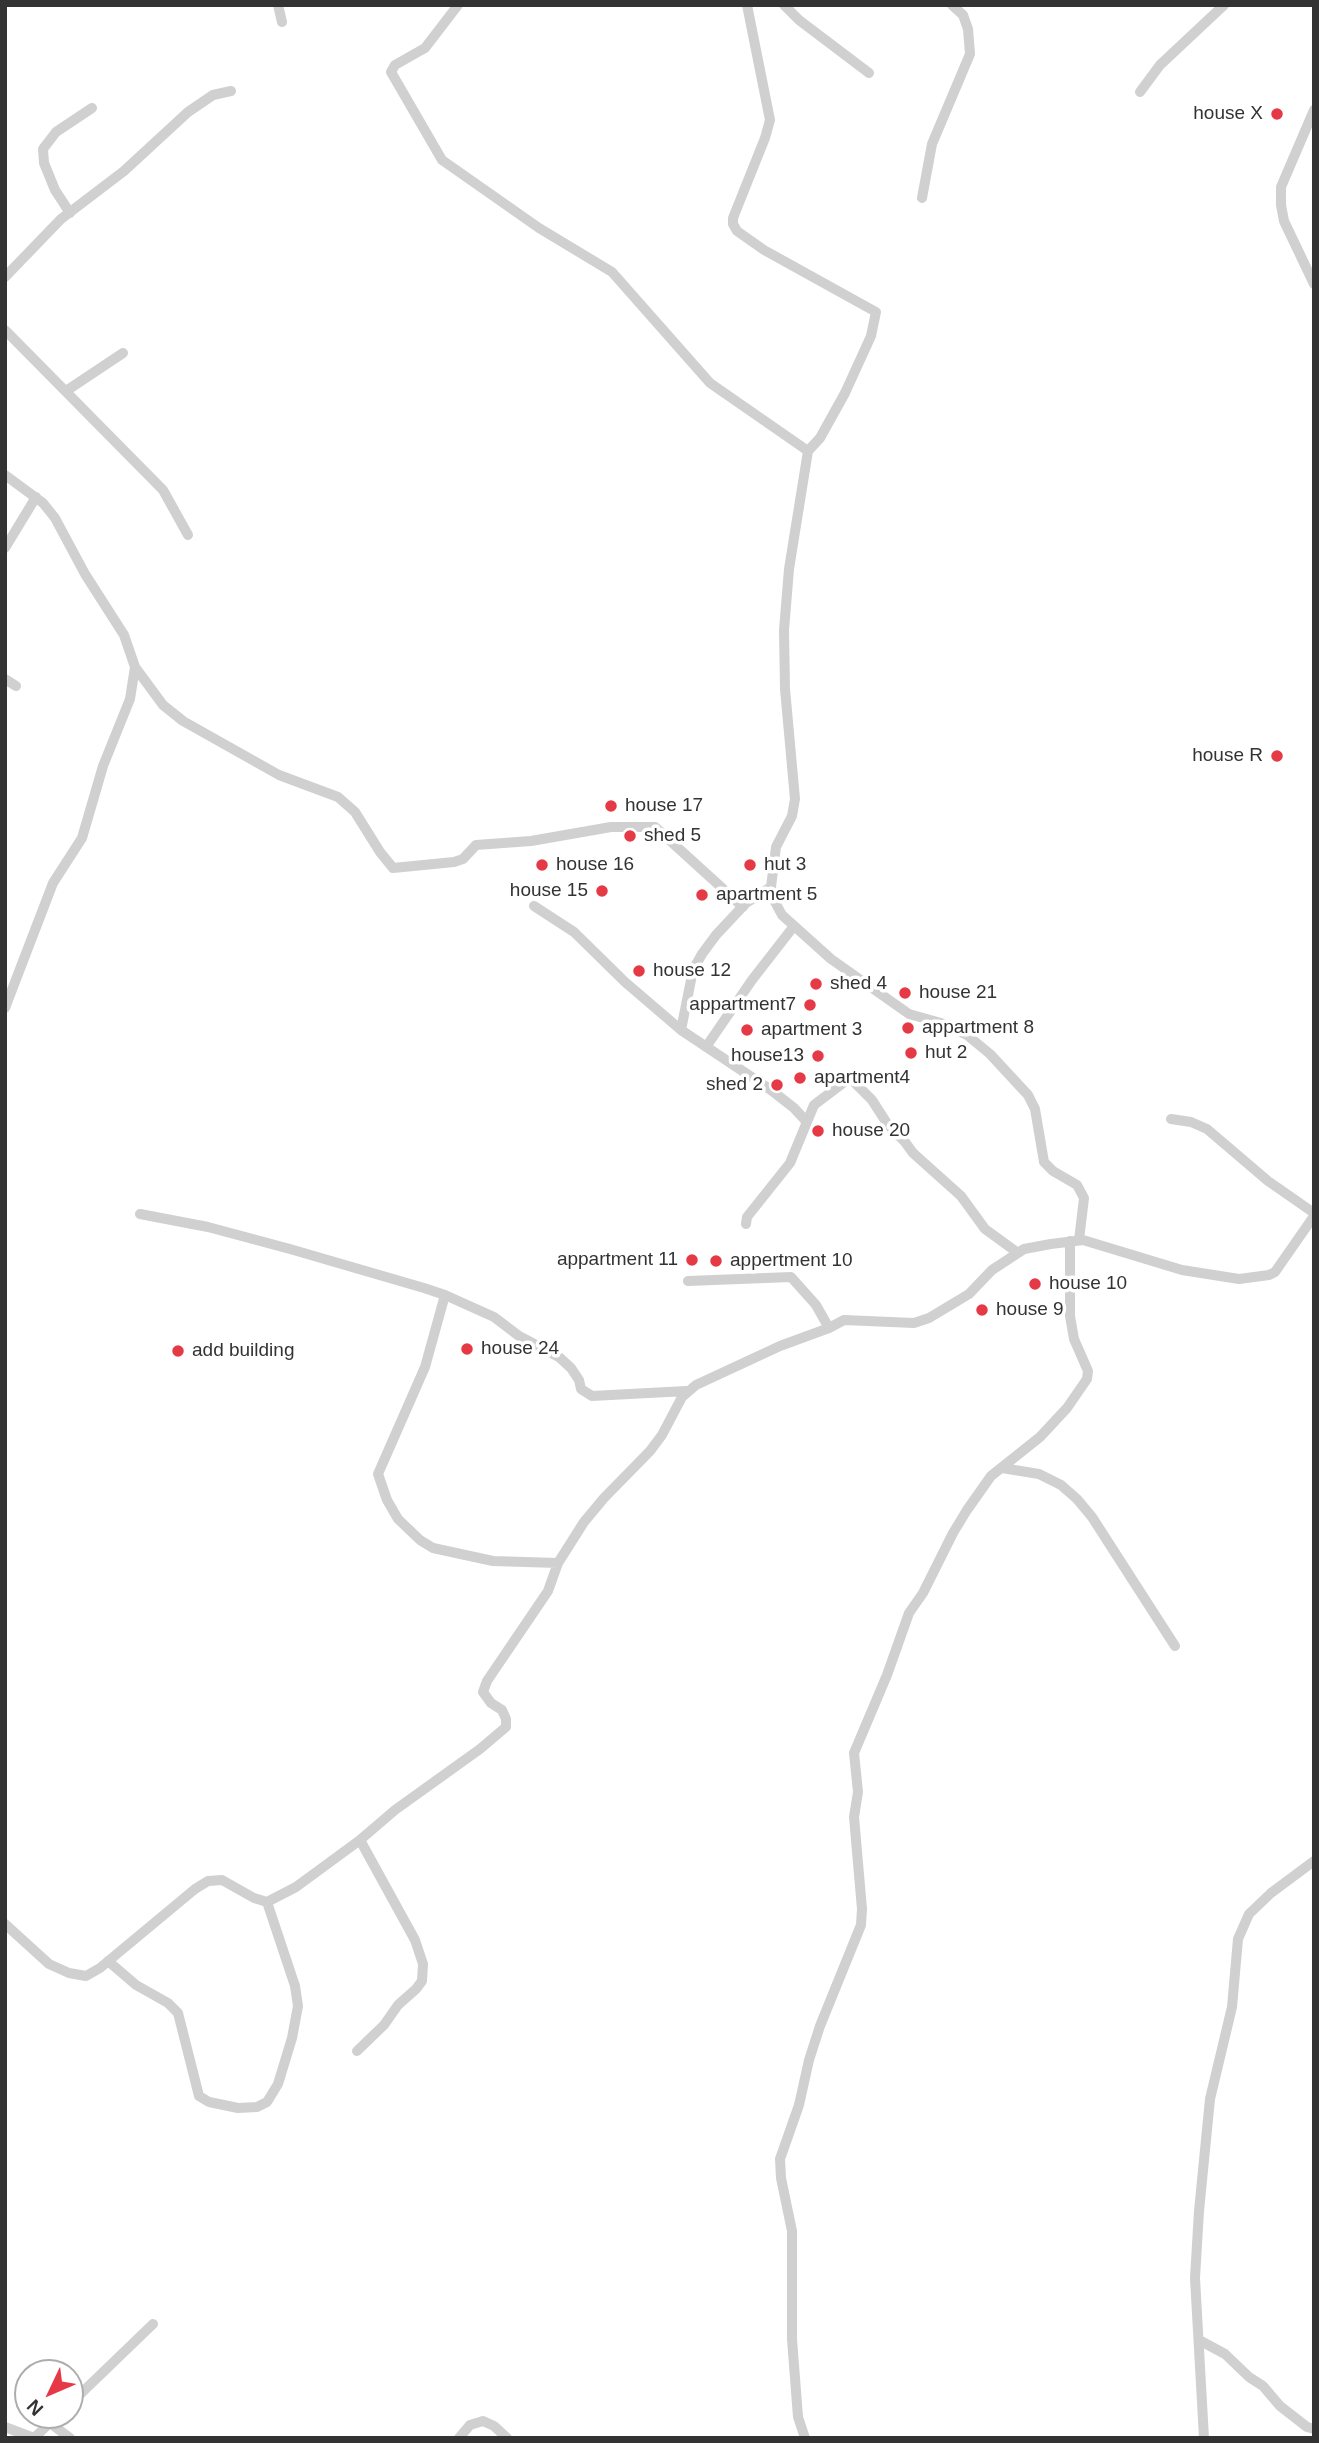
<!DOCTYPE html>
<html>
<head>
<meta charset="utf-8">
<style>
	body { margin:0 }
	#map { position:relative; width:1319px; height:2443px; overflow:hidden; background:#fff; font-family:Arial,sans-serif }
	canvas { display:block }
	.frame { position:absolute; inset:0; border:7px solid #333; pointer-events:none }
	.north { position:absolute; left:14px; top:2359px; width:70px; height:70px; box-sizing:border-box; background:#fff; border:2px solid #adadad; border-radius:50%; rotate:226deg; font-size:19px; font-weight:700; line-height:28px; text-align:center; color:#333 }
	.north::after { content:''; display:block; margin:auto; width:24px; height:32px; background:#e63946; clip-path:polygon(50% 0,100% 100%,50% 72%,0 100%) }
</style>
</head>
<body>
<div id="map">
<canvas width="1319" height="2443"></canvas>
<div class="frame"></div>
<div class="north">N</div>
</div>
<script>
const context = document.querySelector('canvas').getContext('2d');
context.lineJoin = 'round';
const shape = rows => new Path2D(rows.map(r => 'M' + r).join(''));
function stroke(path, color, width, dash) { context.strokeStyle = color; context.lineWidth = width; context.lineCap = dash ? 'butt' : 'round'; context.setLineDash(dash || []); context.stroke(path); }
function drawText(font, color, halo, rows, align = 'center') {
  context.font = font + ' Arial,sans-serif'; context.lineWidth = 7; context.setLineDash([]); context.textBaseline = 'middle'; context.strokeStyle = halo; context.fillStyle = color; for (const [text, x, y, turn = 0] of rows) {
    context.save(); context.translate(x, y); context.rotate((+turn || 0) * Math.PI / 180); context.textAlign = isNaN(turn) ? turn : align; if (halo) context.strokeText(text, 0, 0); context.fillText(text, 0, 0); context.restore();
  }
}
const street = shape([
	[278,5,282,22],
	[458,5,425,48,395,65,391,72,442,160,539,228,612,272,710,383,808,451],
	[747,5,770,120,765,138,733,218,733,224,737,231,764,250,876,312,871,336,845,393,820,438,808,451,789,569,784,630,785,689,795,799,792,816,776,847,771,887,775,902,782,915,831,959,909,1014,941,1023,967,1035,990,1054,1028,1095,1035,1109,1044,1162,1053,1171,1077,1185,1084,1198,1079,1240],
	[784,5,799,20,869,73],
	[1140,92,1160,65,1224,5],
	[1314,110,1281,187,1281,205,1284,221,1314,284],
	[922,198,932,144,970,54,968,29,963,15,952,5],
	[70,213,55,190,44,163,43,149,56,132,92,108],
	[5,277,61,219,124,171,188,112,213,95,231,91],
	[5,330,163,490,188,535],
	[66,391,123,353],
	[5,475,43,503,55,518,85,574,124,635,135,667,130,699,103,766,82,838,53,883,5,1008],
	[5,548,36,497],
	[135,667,163,705,183,721,279,775,338,797,355,812,380,852,393,868,454,862,463,859,476,845,531,841,611,827,655,827,743,907],
	[5,679,16,686],
	[534,906,574,932,625,982,681,1030,771,1090,794,1108,806,1121],
	[681,1030,693,970,702,954,716,935,746,903,771,887],
	[706,1047,752,980,794,926],
	[1171,1119,1191,1122,1207,1129,1268,1181,1314,1213],
	[140,1214,208,1227,290,1249,424,1288,445,1295,494,1317,519,1336,559,1357,571,1368,579,1380,581,1389,592,1396,686,1391],
	[746,1224,747,1217,790,1163,814,1105,847,1080,852,1080,872,1100,888,1125,905,1142,913,1153,961,1196,985,1229,1018,1253],
	[688,1281,791,1277,816,1305,829,1328],
	[445,1295,425,1367,378,1474,387,1500,398,1519,420,1540,433,1548,493,1561,558,1563],
	[1002,1468,1039,1474,1061,1485,1077,1499,1092,1517,1175,1646],
	[5,1924,49,1964,69,1973,86,1976,100,1968,195,1889,208,1881,222,1880,254,1898,267,1902,296,1887,360,1840,395,1810,480,1749,506,1727,506,1719,502,1710,491,1703,483,1692,487,1681,548,1591,558,1563,584,1522,604,1498,650,1451,662,1435,682,1397,696,1385,780,1346,829,1328,844,1320,914,1323,929,1318,969,1294,992,1270,1024,1249,1051,1244,1083,1240,1182,1270,1239,1279,1269,1275,1275,1272,1314,1216],
	[108,1961,136,1985,168,2003,178,2013,199,2096,209,2102,238,2108,257,2107,267,2102,278,2084,292,2038,298,2006,295,1986,267,1902],
	[357,2051,384,2025,398,2005,416,1989,422,1981,423,1964,415,1940,360,1840],
	[1199,2340,1225,2354,1249,2377,1263,2386,1280,2406,1307,2427,1314,2429],
	[70,2404,153,2324],
	[50,2423,70,2438],
	[5,2427,34,2438],
	[34,2438,58,2415],
	[459,2438,470,2425,483,2421,494,2426,507,2438],
	[805,2438,798,2417,792,2339,792,2231,781,2178,780,2159,799,2105,809,2060,820,2026,861,1925,862,1909,854,1817,858,1792,854,1753,887,1675,909,1613,923,1593,953,1533,967,1510,991,1476,1040,1437,1067,1408,1087,1379,1088,1371,1074,1339,1070,1316,1070,1241],
	[1204,2438,1195,2278,1199,2211,1210,2099,1232,2007,1238,1939,1249,1914,1271,1893,1314,1861]
]);
const markers = [
	[1277,114,7,"#e63946"],
	[1277,756,7,"#e63946"],
	[611,806,7,"#e63946"],
	[630,836,7,"#e63946"],
	[542,865,7,"#e63946"],
	[750,865,7,"#e63946"],
	[602,891,7,"#e63946"],
	[702,895,7,"#e63946"],
	[639,971,7,"#e63946"],
	[816,984,7,"#e63946"],
	[905,993,7,"#e63946"],
	[810,1005,7,"#e63946"],
	[908,1028,7,"#e63946"],
	[747,1030,7,"#e63946"],
	[911,1053,7,"#e63946"],
	[818,1056,7,"#e63946"],
	[800,1078,7,"#e63946"],
	[777,1085,7,"#e63946"],
	[818,1131,7,"#e63946"],
	[692,1260,7,"#e63946"],
	[716,1261,7,"#e63946"],
	[1035,1284,7,"#e63946"],
	[982,1310,7,"#e63946"],
	[467,1349,7,"#e63946"],
	[178,1351,7,"#e63946"]
];
const poiNames = [
	["house X",1263,114,"right"],
	["house R",1263,756,"right"],
	["house 17",625,806],
	["shed 5",644,836],
	["house 16",556,865],
	["hut 3",764,865],
	["house 15",588,891,"right"],
	["apartment 5",716,895],
	["house 12",653,971],
	["shed 4",830,984],
	["house 21",919,993],
	["appartment7",796,1005,"right"],
	["appartment 8",922,1028],
	["apartment 3",761,1030],
	["hut 2",925,1053],
	["house13",804,1056,"right"],
	["apartment4",814,1078],
	["shed 2",763,1085,"right"],
	["house 20",832,1131],
	["appartment 11",678,1260,"right"],
	["appertment 10",730,1261],
	["house 10",1049,1284],
	["house 9",996,1310],
	["house 24",481,1349],
	["add building",192,1351]
];
stroke(street, '#d0d0d0', 10);
for (const [x, y, r, color] of markers) { const dot = new Path2D(); dot.arc(x, y, r, 0, 2 * Math.PI); context.fillStyle = color; context.fill(dot); stroke(dot, '#fff', 2.5); }
drawText('19px', '#333', '#fff', poiNames, 'left');
</script>
</body>
</html>
